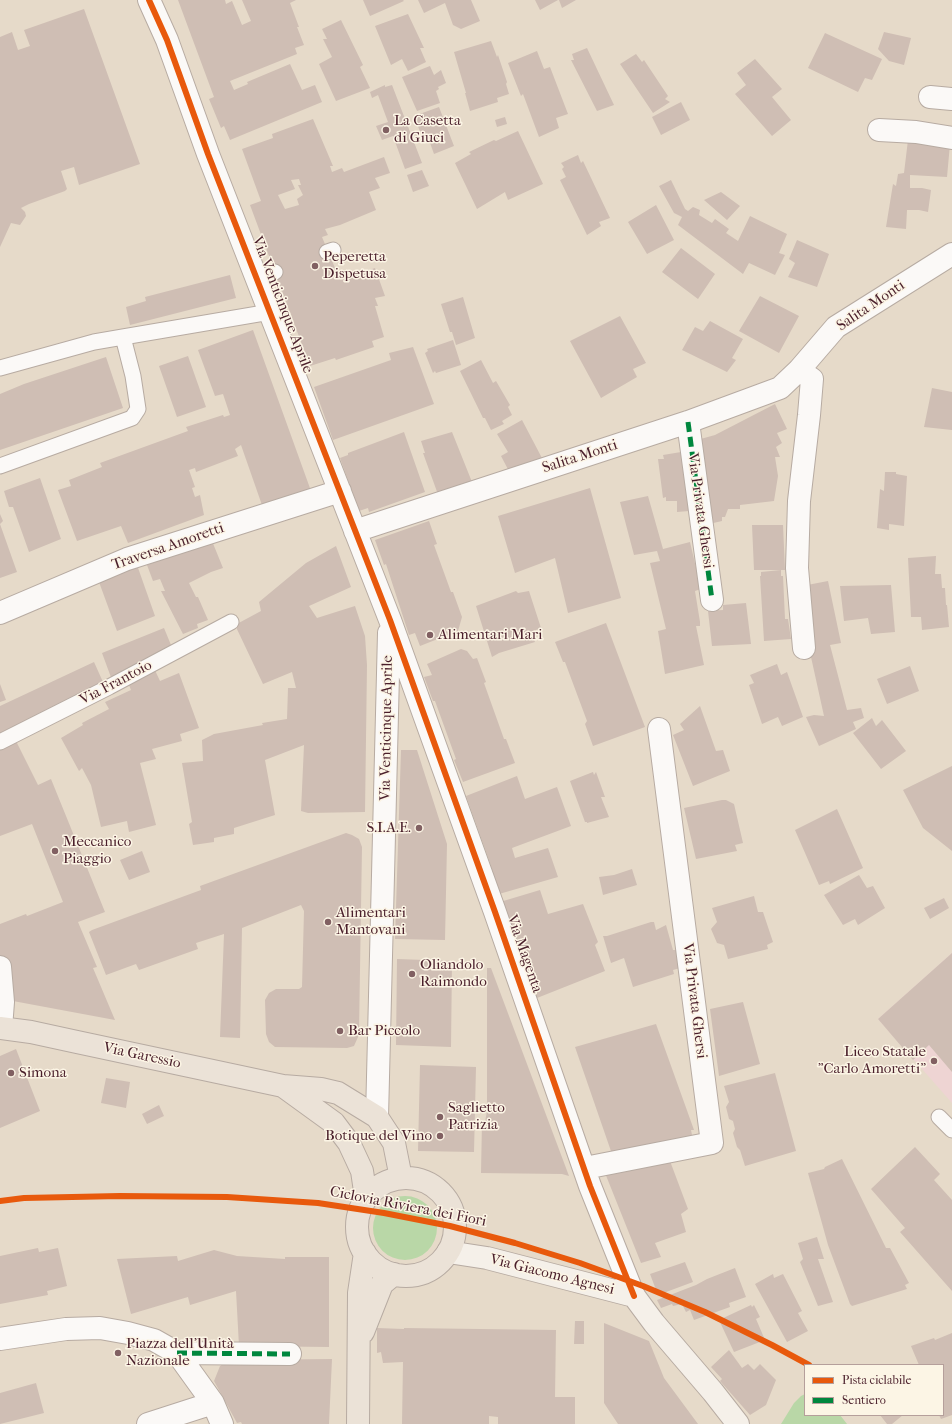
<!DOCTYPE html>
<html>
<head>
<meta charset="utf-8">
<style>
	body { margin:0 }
	#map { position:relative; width:952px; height:1424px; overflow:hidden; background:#e6dac9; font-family:"IM FELL French Canon",serif }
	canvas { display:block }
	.legend { position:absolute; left:804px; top:1364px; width:140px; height:52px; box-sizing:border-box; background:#fcf5e5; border:1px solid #b59f9b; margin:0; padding:5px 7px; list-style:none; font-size:12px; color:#4a1f2b }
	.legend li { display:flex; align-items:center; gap:8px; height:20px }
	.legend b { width:20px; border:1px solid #b59f9b }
</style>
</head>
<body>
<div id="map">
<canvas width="952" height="1424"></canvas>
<ul class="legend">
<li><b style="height:5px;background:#e8590c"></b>Pista ciclabile</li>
<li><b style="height:5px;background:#00873e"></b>Sentiero</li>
</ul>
</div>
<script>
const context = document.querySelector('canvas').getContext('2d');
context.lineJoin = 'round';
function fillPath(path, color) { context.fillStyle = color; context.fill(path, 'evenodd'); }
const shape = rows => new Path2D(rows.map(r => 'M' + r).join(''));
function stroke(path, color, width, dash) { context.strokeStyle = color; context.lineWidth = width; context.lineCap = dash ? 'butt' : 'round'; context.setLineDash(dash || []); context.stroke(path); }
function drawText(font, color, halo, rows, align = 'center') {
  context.font = font + ' "IM FELL French Canon",serif'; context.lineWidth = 3; context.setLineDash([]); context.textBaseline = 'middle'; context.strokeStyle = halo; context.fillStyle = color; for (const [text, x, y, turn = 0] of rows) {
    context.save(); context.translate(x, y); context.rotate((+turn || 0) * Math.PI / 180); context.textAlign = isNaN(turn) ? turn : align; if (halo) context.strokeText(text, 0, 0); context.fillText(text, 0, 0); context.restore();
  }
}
const built = shape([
	[952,953,952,1103,878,1019]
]);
const green = shape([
	'373 1228a32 32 0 1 1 64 0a32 32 0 1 1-64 0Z',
	[805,1394,805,1415,840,1415,847,1424,781,1424,794,1403,801,1396]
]);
const building = shape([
	[178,0,225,0,226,4,232,1,242,25,251,21,242,0,296,0,290,3,299,27,297,27,304,45,295,48,297,54,230,81,234,90,248,84,247,82,290,64,302,90,315,85,322,102,230,140,224,126,221,128,209,99,214,97],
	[363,0,403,0,404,1,370,16],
	[418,0,471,0,480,21,461,29,453,25,445,3,424,13],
	[535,0,558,0,540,10],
	[559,0,576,0,562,8],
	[84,9,140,164,79,185,74,167,61,171,67,189,65,191,29,204,21,208,25,212,26,216,20,225,11,223,0,247,0,37,12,32,18,50,30,46,24,30],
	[408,14,424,48,420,48,426,62,408,71,402,59,391,65,375,26],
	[341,20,363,65,360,67,370,88,336,101,319,64,332,57,323,39,327,39,322,29],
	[884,32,911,38,904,65,889,61,878,49],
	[825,33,882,59,872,80,865,78,858,92,808,68],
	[491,41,497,57,498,55,507,82,506,84,509,94,497,98,498,102,470,111,465,93,466,93,454,52],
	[587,48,614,105,597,111,571,60,574,60,572,54],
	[537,51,544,69,550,67,568,114,556,118,559,128,539,137,523,94,521,96,508,63],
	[636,54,642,62,644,60,668,96,665,99,670,102,653,113,620,64],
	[755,59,782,89,772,97,791,120,772,136,735,94,746,85,737,73],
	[430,66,434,75,441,70,446,83,438,87,439,89,436,91,440,103,417,111,402,77],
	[385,85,385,87,392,85,422,163,405,169,393,136,382,140,376,126,388,122,378,95,372,98,370,92],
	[681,102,690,120,661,135,652,117],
	[439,107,454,146,434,154,429,140,426,142,424,142,414,116],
	[505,117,507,124,497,127,495,120],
	[313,119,333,166,330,166,332,172,342,168,344,172,384,157,390,173,375,178,380,188,369,192,376,210,340,225,325,229,328,235,322,237,340,280,375,268,385,296,375,298,378,306,375,306,384,337,372,341,374,347,336,360,335,358,310,366,250,205,261,201,242,149,273,138,272,134],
	[299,179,301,185,298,185,303,195,297,199,299,205,285,209,278,195,295,189,291,180],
	[518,131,543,184,508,200,505,192,477,209,455,163,471,154,469,152,494,140,496,141],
	[908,140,950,144,947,177,910,175,910,188,922,188,931,190,928,212,919,210,907,210,906,229,886,227,893,184,896,186,898,174,904,173],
	[578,155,581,163,583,161,610,218,599,222,601,226,587,235,560,180,566,177,562,169,564,167,561,163],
	[422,170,429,186,413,192,407,175],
	[671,180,685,209,688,211,693,207,700,210,699,215,712,223,715,219,729,229,726,233,738,241,750,216,787,234,779,253,785,255,775,275,749,263,743,274,678,225,682,217,674,213,659,186],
	[721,192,740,206,727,220,704,200],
	[656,205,674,240,647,254,628,222],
	[797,240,829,254,817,287,788,277,795,263,789,259],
	[681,248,715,274,698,299,662,272],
	[230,275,236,298,130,325,126,307,146,301,145,297],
	[760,296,799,316,779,353,739,331],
	[463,297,475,338,456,345,452,332,450,332,441,304],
	[620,316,646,363,633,369,637,377,601,398,570,341],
	[710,321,743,339,732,358,736,360,727,372,682,350,695,327,703,331],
	[253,330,311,491,263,508,241,445,235,449,238,456,196,472,195,468,189,470,195,487,192,488,195,497,200,495,204,515,128,543,121,526,77,541,58,490,71,486,69,480,102,467,100,463,188,431,186,427,223,415,224,417,230,415,223,394,215,396,198,350],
	[453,340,461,365,436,373,435,371,433,373,425,353,428,351,427,349],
	[413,347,434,404,333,440,314,387,391,360,389,353],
	[188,356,206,407,177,417,159,366],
	[106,357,123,408,0,450,0,394,24,384],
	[481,360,493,383,496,381,510,405,508,407,512,415,502,421,504,424,491,430,485,418,483,418,460,371],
	[932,388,952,392,952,430,924,427],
	[775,404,787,429,777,433,782,443,776,447,780,457,775,457,778,476,774,501,740,505,740,509,728,509,725,517,722,517,722,521,709,524,697,440,715,435],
	[522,420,543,460,512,477,501,456,508,452,497,434],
	[404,432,425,492,369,512,368,508,359,511,340,458,348,455,348,453],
	[452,432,474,487,440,500,423,453,425,453,421,441],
	[681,452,689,511,677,512,677,501,666,501,666,497,663,498,658,459,664,459,663,455],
	[885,472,896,472,896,474,907,476,904,526,889,524,889,530,877,528,880,489,884,491],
	[40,478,61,539,29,552,13,507,9,507,4,491],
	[590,488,621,598,568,613,555,558,515,573,498,516],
	[648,496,663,549,690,542,701,589,695,591,700,622,700,626,696,626,704,665,665,674,658,631,666,629,650,563,660,561,657,551,634,555,620,502],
	[0,514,3,521,0,524,17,572,0,578],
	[429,521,437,544,434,545,451,592,453,592,462,617,458,631,420,646,415,633,409,635,386,564,384,565,375,540],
	[752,525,783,525,785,570,781,570,781,576,783,576,785,619,788,619,791,639,764,641,760,576,761,576,761,572,781,570,754,570],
	[212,541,223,568,211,572,189,583,196,597,198,597,208,620,197,624,198,628,183,634,161,591,165,591,160,579,153,581,147,565],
	[336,546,351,587,309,606,317,618,355,606,365,636,367,665,365,812,308,813,301,811,304,745,265,760,275,815,234,828,234,834,214,838,214,842,193,845,189,824,192,822,182,763,203,761,202,740,214,734,263,725,262,723,287,719,288,688,296,688,292,672,263,684,235,625,261,611,259,602,306,563],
	[936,556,935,574,941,574,942,588,945,588,946,605,947,605,949,627,922,630,921,617,911,617,908,558],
	[137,565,155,616,117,631,99,582],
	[828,581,841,643,830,645,847,710,861,708,864,718,853,722,856,729,819,746,806,717,814,715,824,716,811,657,802,586],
	[891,585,895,632,871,634,868,618,844,621,840,586],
	[516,591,518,593,529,591,541,628,531,632,535,642,499,653,492,657,476,606],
	[746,603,751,644,712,646,708,611,723,610,723,605],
	[606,623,645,727,593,746,585,724,587,721,565,662,563,662,555,642],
	[164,628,171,645,160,651,163,655,112,680,102,653],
	[461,649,467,651,473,659,477,658,486,682,484,683,504,739,506,739,515,763,463,782,454,760,456,759,435,701,433,701,424,677,432,675,427,664],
	[94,662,103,682,2,732,4,736,0,738,0,706],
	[777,664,781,675,787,672,803,717,782,726,778,717,762,724,749,685,754,683,750,675],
	[153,666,160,681,179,673,199,728,180,734,182,741,152,749,156,759,140,763,156,825,129,832,127,821,101,827,91,785,82,768,79,771,61,738,83,725,82,723,109,709,105,702,131,690,127,680],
	[910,666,919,691,887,704,877,679],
	[0,684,6,700,0,702],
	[700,706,716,751,723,750,730,771,693,786,673,735,684,730,680,724],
	[872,718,876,726,882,720,906,751,881,769,853,733],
	[16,741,38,785,51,779,105,912,78,922,97,967,93,968,115,1020,13,1001,0,956,0,924,26,914,27,916,63,902,32,824,0,836,0,748],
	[401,750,417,750,447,844,445,940,395,939],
	[952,766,952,851,923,828,903,790],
	[593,772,594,775,596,772,605,797,601,797,609,817,587,823,587,822,585,822,570,781],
	[517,776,525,799,557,787,571,826,512,848,515,858,548,848,558,877,499,894,490,863,466,796],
	[722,800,726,800,734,804,743,843,735,845,737,851,696,859,684,808],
	[837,809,863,868,830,884,829,881,819,885,795,830],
	[346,833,352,835,359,839,362,847,359,1031,358,1037,354,1046,347,1048,275,1047,269,1042,266,1034,265,1000,269,993,276,989,299,989,302,987,304,911,301,905,242,928,240,1038,220,1037,224,934,196,943,198,949,139,970,136,964,106,975,89,932,92,930,201,890,200,886],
	[142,851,150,872,129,880,120,860],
	[632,869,637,885,603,895,599,877,614,875],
	[859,875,867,888,873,886,885,908,858,925,855,919,843,925,824,895],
	[540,890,548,914,583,904,598,942,595,945,605,971,537,998,500,902],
	[754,896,758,912,763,912,773,942,767,945,768,949,728,959,724,945,717,943,711,929,717,922,712,908],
	[944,898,949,908,930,919,924,908],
	[651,922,654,922,656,930,666,925,673,950,676,950,680,968,673,970,674,974,633,987,624,958,611,963,603,936,607,936],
	[952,953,952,1072,929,1045,913,1060,878,1019],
	[397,959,452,961,451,1047,396,1045],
	[487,968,491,968,569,1176,562,1174,481,1173,482,1122,485,1122,487,1111],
	[743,1002,760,1064,719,1076,710,1009],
	[656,1024,694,1130,691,1130,693,1140,613,1157,575,1047],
	[16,1049,40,1111,0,1128,0,1056],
	[420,1065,476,1067,474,1152,418,1151],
	[775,1073,796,1151,745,1166,740,1150,737,1147,733,1133,735,1129,733,1121,729,1119,726,1107,729,1102,724,1086],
	[106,1078,130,1082,126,1108,101,1103],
	[159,1105,164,1116,147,1124,142,1114],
	[915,1147,940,1174,934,1180,952,1200,952,1291,900,1232,905,1228,871,1189],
	[842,1159,886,1248,890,1248,909,1283,905,1285,907,1289,852,1306,850,1304,828,1245,808,1173,824,1169,825,1167],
	[670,1161,688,1209,681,1214,686,1232,655,1243,661,1257,641,1263,605,1173],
	[817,1237,824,1259,818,1259,833,1302,818,1306,800,1262,803,1259,798,1243],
	[38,1248,39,1252,58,1248,67,1286,47,1291,48,1295,0,1304,0,1256],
	[214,1250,237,1256,285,1259,285,1257,329,1257,329,1347,239,1346,236,1291,190,1305,188,1297,131,1314,117,1259,177,1256,178,1261],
	[685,1262,693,1282,658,1295,650,1274],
	[735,1268,746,1297,729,1303,730,1307,694,1320,690,1310,686,1312,682,1304,673,1306,672,1304,661,1308,657,1300,696,1285,707,1279],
	[773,1274,774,1278,783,1274,802,1311,798,1313,808,1331,787,1342,755,1284],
	[751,1305,752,1307,754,1305,760,1317,756,1319,765,1340,734,1352,719,1320],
	[575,1321,584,1321,584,1344,574,1344],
	[604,1323,649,1341,664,1378,698,1424,618,1424,604,1403],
	[377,1328,404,1329,404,1328,556,1330,555,1397,575,1397,575,1424,498,1424,498,1417,489,1416,489,1424,402,1424,403,1362,383,1363,381,1352,377,1353],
	[952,1333,952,1415,941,1419,939,1415,943,1415,943,1365,919,1365,911,1346,934,1338,935,1340],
	[729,1350,742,1368,748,1364,754,1370,760,1364,776,1380,766,1405,750,1415,720,1381,722,1379,711,1367],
	[332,1359,329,1424,242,1424,241,1422,237,1423,214,1381,220,1366,226,1362,235,1360],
	[36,1383,44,1413,0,1424,0,1393],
	[880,1415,903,1415,892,1424,887,1424]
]);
const lane = shape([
	[327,252,333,250],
	[257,279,275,272],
	[0,368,94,342,123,337],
	[0,466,132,418,138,409,133,376,123,337,270,312],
	[0,742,109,687,231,622],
	[939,1117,952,1130]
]);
const street = shape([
	[149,0,167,40,208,154,390,620,495,912,590,1186,634,1296],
	[930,97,952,99],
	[879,130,916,132,952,138],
	[799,370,812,379,809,415,799,501,797,568,804,648],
	[688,422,712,600],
	[355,531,688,422,780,388,799,370,836,327,952,254],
	[0,613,127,559,340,491],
	[0,967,3,1002,1,1028],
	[377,1117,389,633],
	[585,1168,712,1143,659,729],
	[0,1339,66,1329,100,1328,128,1333,154,1340,177,1353,213,1403,222,1424],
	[177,1353,290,1354],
	[148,1424,213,1403]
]);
const secondary = shape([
	[448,1252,487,1258,634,1296,654,1323,713,1392,738,1424]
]);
const primary = shape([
	[0,1028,31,1032,77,1042,283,1086,321,1089,338,1093,377,1117,394,1143,401,1178],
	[283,1086,334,1123,349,1143,362,1171,366,1198],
	'357 1227a49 49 0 1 1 98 0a49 49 0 1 1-98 0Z',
	[363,1332,382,1284,394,1274],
	[358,1424,359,1293,365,1253]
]);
const quiet = shape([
	[688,422,712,600],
	[177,1353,290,1354]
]);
const cycleway = shape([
	[149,0,167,40,208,154,390,620,495,912,590,1186,634,1296],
	[0,1201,24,1198,120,1196,227,1197,318,1203,384,1213,450,1226,515,1243,580,1263,643,1286,705,1312,772,1345,809,1365]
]);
const markers = [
	[386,130,4,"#816062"],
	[315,266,4,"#816062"],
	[430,635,4,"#816062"],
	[419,828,4,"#816062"],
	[55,851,4,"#816062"],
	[328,922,4,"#816062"],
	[412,974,4,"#816062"],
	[340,1031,4,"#816062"],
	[934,1061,4,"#816062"],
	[11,1073,4,"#816062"],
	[440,1117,4,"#816062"],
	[440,1136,4,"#816062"],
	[118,1353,4,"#816062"]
];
const poiNames = [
	["La Casetta",394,121],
	["di Giuci",394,138],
	["Peperetta",323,257],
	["Dispetusa",323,274],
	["Alimentari Mari",438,635],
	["S.I.A.E.",411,828,"right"],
	["Meccanico",63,842],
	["Piaggio",63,859],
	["Alimentari",336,913],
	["Mantovani",336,930],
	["Oliandolo",420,965],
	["Raimondo",420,982],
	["Bar Piccolo",348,1031],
	["Liceo Statale",926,1052,"right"],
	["\"Carlo Amoretti\"",926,1069,"right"],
	["Simona",19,1073],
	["Saglietto",448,1108],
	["Patrizia",448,1125],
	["Botique del Vino",432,1136,"right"],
	["Piazza dell'Unità",126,1344],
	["Nazionale",126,1361]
];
const streetNames = [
	["Via Venticinque Aprile",282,305,69],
	["Salita Monti",871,306,-34],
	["Salita Monti",580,457,-18],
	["Via Privata Ghersi",700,511,82],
	["Traversa Amoretti",168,547,-19],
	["Via Frantoio",116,683,-28],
	["Via Venticinque Aprile",387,728,-89],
	["Via Magenta",524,954,71],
	["Via Privata Ghersi",694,1001,83],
	["Via Garessio",142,1056,12],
	["Ciclovia Riviera dei Fiori",408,1207,11],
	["Via Giacomo Agnesi",552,1275,14]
];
fillPath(built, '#eed4d3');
fillPath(green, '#b9d7a7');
fillPath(building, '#cfbeb4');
stroke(lane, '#b7aba2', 17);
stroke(street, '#b7aba2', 24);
stroke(secondary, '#b7aba2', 24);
stroke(primary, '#b7aba2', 24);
stroke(lane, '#fbf9f7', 15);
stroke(street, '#fbf9f7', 22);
stroke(secondary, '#f5f0e9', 22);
stroke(primary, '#ebe2d7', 22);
stroke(quiet, '#00873e', 5, [10, 5]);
stroke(cycleway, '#e8590c', 6);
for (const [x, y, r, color] of markers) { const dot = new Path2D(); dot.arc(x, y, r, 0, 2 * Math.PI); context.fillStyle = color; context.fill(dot); stroke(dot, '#fcf5e5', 1.5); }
drawText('15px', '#4a1f2b', '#fcf5e5', poiNames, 'left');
drawText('15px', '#4a1f2b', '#fcf5e5', streetNames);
</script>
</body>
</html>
